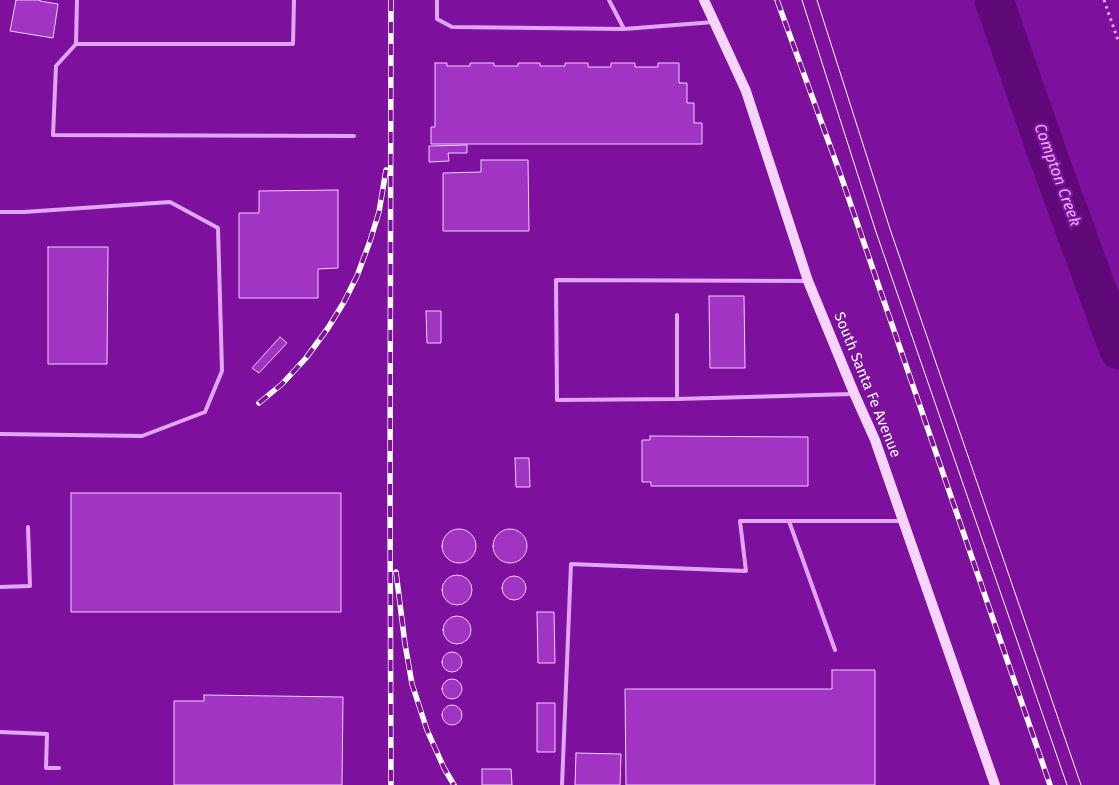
<!DOCTYPE html>
<html>
<head>
<meta charset="utf-8">
<style>
	body { margin:0 }
	canvas { display:block; background:#7d109c }
</style>
</head>
<body>
<canvas width="1119" height="785"></canvas>
<script>
const context = document.querySelector('canvas').getContext('2d');
context.lineJoin = 'round';
const shape = rows => new Path2D(rows.map(r => 'M' + r).join(''));
function stroke(path, color, width, dash) { context.strokeStyle = color; context.lineWidth = width; context.lineCap = dash ? 'butt' : 'round'; context.setLineDash(dash || []); context.stroke(path); }
function fillPath(path, color) { context.fillStyle = color; context.fill(path, 'evenodd'); }
function drawText(font, color, halo, rows, align = 'center') {
  context.font = font + ' "Fira Sans",sans-serif'; context.lineWidth = 4.5; context.setLineDash([]); context.textBaseline = 'middle'; context.strokeStyle = halo; context.fillStyle = color; for (const [text, x, y, turn = 0] of rows) {
    context.save(); context.translate(x, y); context.rotate((+turn || 0) * Math.PI / 180); context.textAlign = isNaN(turn) ? turn : align; if (halo) context.strokeText(text, 0, 0); context.fillText(text, 0, 0); context.restore();
  }
}
const river = shape([
	[994,0,1046,150,1119,350]
]);
const building = shape([
	[16,0,40,0,40,1,58,4,53,38,10,31,16,0],
	[435,63,447,63,447,66,470,66,470,63,494,63,494,66,518,66,518,63,540,63,540,66,565,66,565,63,588,63,588,67,611,67,611,63,635,63,635,67,658,67,658,63,679,63,679,83,687,83,687,103,694,103,694,123,702,123,702,144,431,144,431,127,435,127,435,63],
	[467,145,467,153,448,153,449,161,429,162,429,146,467,145],
	[481,160,528,160,529,231,443,231,443,173,481,172,481,160],
	[338,190,338,268,318,269,318,298,239,298,239,213,259,213,259,191,338,190],
	[48,247,108,247,107,364,48,364,48,247],
	[709,296,744,296,745,368,710,368,709,296],
	[426,311,441,311,441,343,427,343,426,311],
	[280,337,287,343,259,373,252,368,280,337],
	[650,436,808,437,808,486,651,486,651,482,642,482,642,440,650,440,650,436],
	[515,458,529,458,530,487,516,487,515,458],
	[71,493,341,493,341,612,71,612,71,493],
	'493 546a17 17 0 1 1 34 0a17 17 0 1 1-34 0Z',
	'442 546a17 17 0 1 1 34 0a17 17 0 1 1-34 0Z',
	'442 590a15 15 0 1 1 30 0a15 15 0 1 1-30 0Z',
	'502 588a12 12 0 1 1 24 0a12 12 0 1 1-24 0Z',
	[537,612,554,612,555,663,538,663,537,612],
	'443 630a14 14 0 1 1 28 0a14 14 0 1 1-28 0Z',
	'442 662a10 10 0 1 1 20 0a10 10 0 1 1-20 0Z',
	[832,670,875,670,875,785,626,785,625,689,832,689,832,670],
	'442 689a10 10 0 1 1 20 0a10 10 0 1 1-20 0Z',
	[204,695,343,697,342,785,174,785,174,701,204,701,204,695],
	[537,703,555,703,555,752,537,752,537,703],
	'442 715a10 10 0 1 1 20 0a10 10 0 1 1-20 0Z',
	[576,753,621,754,620,785,575,785,576,753],
	[482,769,511,769,512,785,482,785,482,769]
]);
const path = shape([
	[1104,0,1119,43]
]);
const service = shape([
	[77,0,76,44,293,44,294,0],
	[437,0,437,19,452,27,624,29],
	[609,0,624,29,714,22],
	[76,44,56,66,53,135,354,136],
	[0,212,24,212,170,202,218,228,222,371,205,412,142,436,0,434],
	[808,281,556,280,557,400,677,399,852,394],
	[677,399,677,315],
	[789,521,835,650],
	[0,587,30,586,28,527],
	[0,732,47,734,46,768,59,768],
	[562,785,571,564,746,571,740,521,902,521]
]);
const secondary = shape([
	[704,0,746,91,808,281,854,393,875,440,995,785]
]);
const tram = shape([
	[802,0,876,232,1067,785],
	[817,0,890,229,1081,785]
]);
const rail = shape([
	[391,0,390,493,391,785],
	[777,0,841,176,1050,785],
	[259,403,282,384,306,358,328,328,344,302,357,276,370,241,379,212,386,170],
	[396,572,405,644,412,684,427,730,444,768,454,785]
]);
const streetNames = [
	["South Santa Fe Avenue",867,385,68]
];
const waterNames = [
	["Compton Creek",1057,175,70]
];
stroke(river, '#600978', 39);
fillPath(building, '#a134c3');
stroke(building, '#f3cdfe', 1);
stroke(path, '#e2a5f5', 3, [2.5, 4]);
stroke(service, '#e2a5f5', 4);
stroke(secondary, '#f5d5fe', 10);
stroke(tram, '#fff', 1);
stroke(rail, '#fff', 5.5);
stroke(rail, '#7d109c', 4, [11]);
drawText('15px', '#fff', '#7d109c', streetNames);
drawText('italic 16px', '#e9b1fb', '#7d109c', waterNames);
</script>
</body>
</html>
